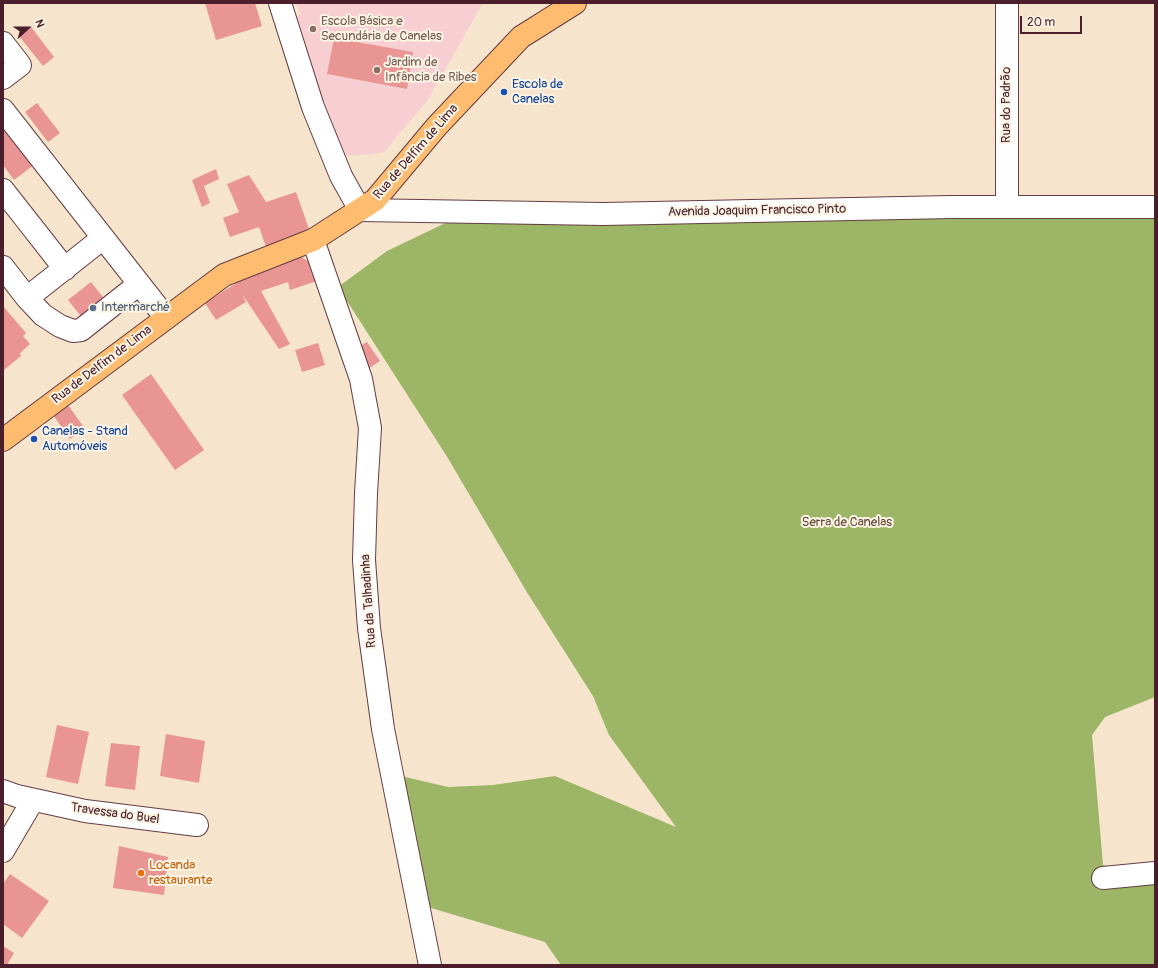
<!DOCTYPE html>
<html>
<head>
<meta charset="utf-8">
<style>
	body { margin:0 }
	#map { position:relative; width:1158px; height:968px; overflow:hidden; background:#f7e4cc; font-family:Pangolin,sans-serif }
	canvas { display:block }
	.frame { position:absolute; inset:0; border:4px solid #4a1f2b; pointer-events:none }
	.north { position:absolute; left:8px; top:8px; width:40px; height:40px; -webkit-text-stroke:3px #fcf5e5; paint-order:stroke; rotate:69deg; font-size:11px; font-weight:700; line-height:16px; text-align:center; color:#4a1f2b }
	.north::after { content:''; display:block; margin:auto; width:14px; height:18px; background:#4a1f2b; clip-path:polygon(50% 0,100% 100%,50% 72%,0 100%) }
	.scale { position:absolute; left:1020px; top:16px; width:62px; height:18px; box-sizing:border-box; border:2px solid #4a1f2b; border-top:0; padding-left:5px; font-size:12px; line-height:14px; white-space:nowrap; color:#4a1f2b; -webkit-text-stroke:3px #fcf5e5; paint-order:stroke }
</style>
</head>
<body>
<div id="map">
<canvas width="1158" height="968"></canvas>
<div class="frame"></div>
<div class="north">N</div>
<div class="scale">20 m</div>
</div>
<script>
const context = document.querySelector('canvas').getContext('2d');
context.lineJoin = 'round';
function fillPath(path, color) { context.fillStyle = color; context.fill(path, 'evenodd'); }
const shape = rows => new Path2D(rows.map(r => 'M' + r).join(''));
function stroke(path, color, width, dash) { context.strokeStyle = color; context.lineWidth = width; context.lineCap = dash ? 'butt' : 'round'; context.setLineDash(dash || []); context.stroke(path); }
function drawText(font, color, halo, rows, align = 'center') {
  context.font = font + ' Pangolin,sans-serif'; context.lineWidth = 4; context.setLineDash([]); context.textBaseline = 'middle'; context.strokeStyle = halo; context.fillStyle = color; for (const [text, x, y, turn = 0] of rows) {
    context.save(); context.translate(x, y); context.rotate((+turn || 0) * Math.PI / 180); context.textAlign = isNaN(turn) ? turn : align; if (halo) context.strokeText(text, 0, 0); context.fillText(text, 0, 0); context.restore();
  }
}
const built = shape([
	[296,3,483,3,427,101,383,153,347,156,330,134,295,18,300,14]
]);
const forest = shape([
	[1155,211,1155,697,1105,717,1092,735,1103,865,1155,878,1155,965,561,965,545,942,428,907,401,776,448,787,493,785,555,776,676,827,609,735,593,696,528,594,446,455,338,287,387,251,458,217]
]);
const building = shape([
	[205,3,255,3,262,26,216,40],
	[31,27,54,57,43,66,19,36],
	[334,38,413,52,407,89,327,74],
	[37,103,60,133,48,142,25,112],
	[3,115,39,161,14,180,3,165],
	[216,169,219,179,204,186,210,203,202,207,192,180],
	[249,175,266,202,296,192,310,232,266,247,259,227,230,237,223,218,239,212,227,184],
	[299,256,308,261,317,281,290,290,288,282,261,291,290,344,279,349,242,294,246,302,216,320,205,303,252,273],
	[91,282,118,316,95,334,68,300],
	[3,306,26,333,23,336,30,344,20,353,21,356,4,370],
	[367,342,380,361,368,369,355,349],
	[318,343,325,365,302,372,295,350],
	[151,374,204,450,175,470,122,395],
	[68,405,85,429,70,439,53,415],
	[57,725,89,732,78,784,46,777],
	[166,734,205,741,199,783,160,776],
	[111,743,140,746,135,790,105,786],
	[119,846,168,857,164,895,113,888],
	[10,874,49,901,22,938,3,924,3,884],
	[3,946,14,953,7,965,3,965]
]);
const minor = shape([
	[280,3,313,107,341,176,360,210,603,214,951,207,1155,207],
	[3,43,20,65,3,78],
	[3,110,166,318],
	[3,190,65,269],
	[1007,207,1007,3],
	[313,240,361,379,370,428,366,493,364,560,369,628,383,729,430,965],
	[3,267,27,298,43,315,60,326,73,331,81,330,139,284],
	[27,298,103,238],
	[3,791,17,796,85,811,197,825],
	[3,851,33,800],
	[1103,878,1155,873]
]);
const major = shape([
	[3,440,224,275,313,240,375,200,437,126,521,37,575,3]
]);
const markers = [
	[313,29,4,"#8d6e63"],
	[377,70,4,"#8d6e63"],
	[504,92,4,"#1a4fb4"],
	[93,308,4,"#5c6f8a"],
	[34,439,4,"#1a4fb4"],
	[141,873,4,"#e8710a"]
];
const educationNames = [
	["Escola Básica e",321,22],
	["Secundária de Canelas",321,37],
	["Jardim de",385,63],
	["Infância de Ribes",385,78]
];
const transitNames = [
	["Escola de",512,85],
	["Canelas",512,100],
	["Canelas - Stand",42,432],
	["Automóveis",42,447]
];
const streetNames = [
	["Rua do Padrão",1007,105,-90],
	["Rua de Delfim de Lima",416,152,-49],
	["Avenida Joaquim Francisco Pinto",757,211,-1],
	["Rua de Delfim de Lima",102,365,-37],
	["Rua da Talhadinha",369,601,-94],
	["Travessa do Buel",115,814,8]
];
const serviceNames = [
	["Intermarché",101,308]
];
const parkNames = [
	["Serra de Canelas",847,523]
];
const foodNames = [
	["Locanda",149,866],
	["restaurante",149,881]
];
fillPath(built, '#f7cfd2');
fillPath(forest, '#9cb566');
fillPath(building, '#e99593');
stroke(minor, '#643d43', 24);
stroke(major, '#643d43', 24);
stroke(minor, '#fff', 22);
stroke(major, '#fdbc70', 22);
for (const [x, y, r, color] of markers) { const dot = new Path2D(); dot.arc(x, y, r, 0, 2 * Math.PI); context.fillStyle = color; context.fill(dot); stroke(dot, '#fcf5e5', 1.5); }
drawText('13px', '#785e54', '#fcf5e5', educationNames, 'left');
drawText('13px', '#164399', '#fcf5e5', transitNames, 'left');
drawText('13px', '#4a1f2b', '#fcf5e5', streetNames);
drawText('13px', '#4e5e75', '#fcf5e5', serviceNames, 'left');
drawText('13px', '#694c3e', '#fcf5e5', parkNames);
drawText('13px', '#c56008', '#fcf5e5', foodNames, 'left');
</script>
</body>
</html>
